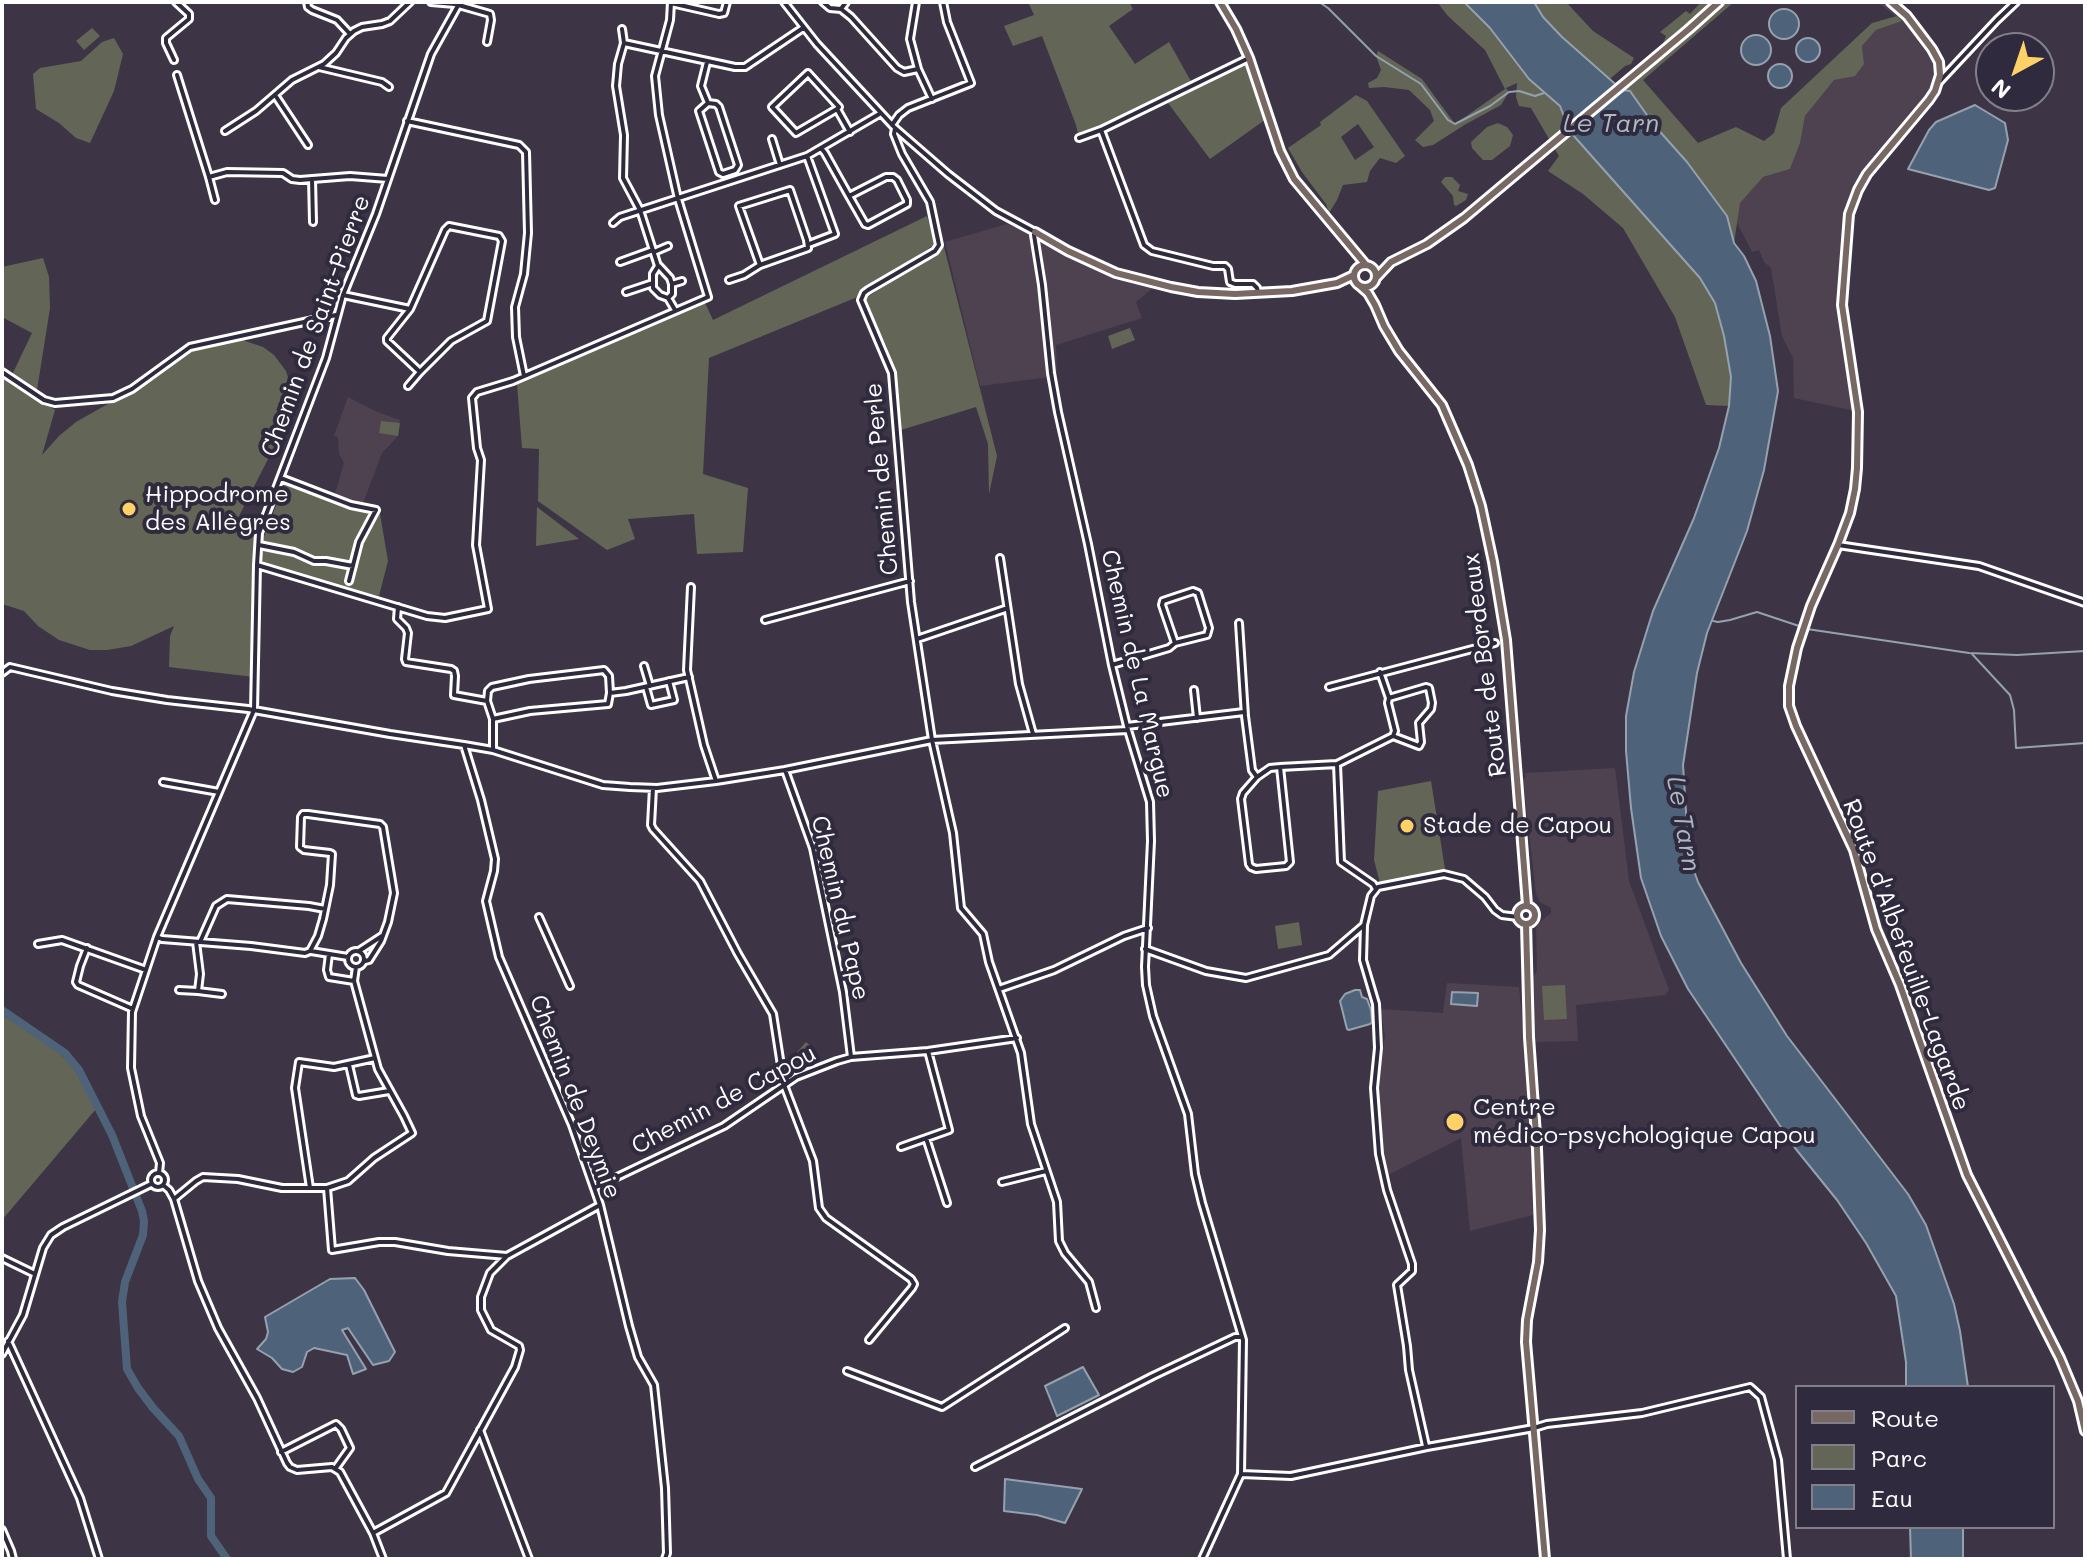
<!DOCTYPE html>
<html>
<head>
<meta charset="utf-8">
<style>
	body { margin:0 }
	#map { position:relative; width:2087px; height:1561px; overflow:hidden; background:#3d3546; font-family:Mali,sans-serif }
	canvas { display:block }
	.frame { position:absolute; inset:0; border:4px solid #fff; pointer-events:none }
	.legend { position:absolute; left:1795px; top:1385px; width:260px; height:144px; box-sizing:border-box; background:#2f2a3d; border:2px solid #827f8b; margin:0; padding:10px 14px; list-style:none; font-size:24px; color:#fff }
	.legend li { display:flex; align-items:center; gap:16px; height:40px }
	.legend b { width:40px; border:2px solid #827f8b }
	.north { position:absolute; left:1975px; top:32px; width:80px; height:80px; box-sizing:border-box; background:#2f2a3d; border:2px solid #827f8b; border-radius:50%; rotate:220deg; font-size:22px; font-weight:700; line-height:32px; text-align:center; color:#fff }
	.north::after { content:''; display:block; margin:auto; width:28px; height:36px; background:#ffd166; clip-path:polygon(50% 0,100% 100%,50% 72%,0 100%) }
</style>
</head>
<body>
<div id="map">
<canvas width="2087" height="1561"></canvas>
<div class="frame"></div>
<ul class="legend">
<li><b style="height:10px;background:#776864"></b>Route</li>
<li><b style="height:22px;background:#636657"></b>Parc</li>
<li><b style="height:22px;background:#4e6379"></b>Eau</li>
</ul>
<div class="north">N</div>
</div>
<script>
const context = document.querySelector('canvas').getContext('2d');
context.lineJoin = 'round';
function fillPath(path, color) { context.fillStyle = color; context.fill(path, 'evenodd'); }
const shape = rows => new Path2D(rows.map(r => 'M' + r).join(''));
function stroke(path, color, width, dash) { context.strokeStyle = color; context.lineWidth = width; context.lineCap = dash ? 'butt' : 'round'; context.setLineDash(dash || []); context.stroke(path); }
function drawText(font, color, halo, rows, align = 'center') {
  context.font = font + ' Mali,sans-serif'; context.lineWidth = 8; context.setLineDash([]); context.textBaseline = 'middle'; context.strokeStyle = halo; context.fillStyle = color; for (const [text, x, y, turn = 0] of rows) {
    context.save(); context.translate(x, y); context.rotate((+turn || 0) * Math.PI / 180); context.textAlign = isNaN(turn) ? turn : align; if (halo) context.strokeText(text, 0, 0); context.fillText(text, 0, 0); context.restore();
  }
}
const built = shape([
	[1877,2,1895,2,1906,10,1942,57,1944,71,1940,86,1932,102,1872,172,1861,190,1853,213,1848,253,1846,314,1857,367,1860,412,1794,398,1793,358,1782,336,1771,268,1764,262,1759,250,1752,252,1737,223,1739,203,1763,177,1790,169,1800,143,1805,116,1834,80,1864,64,1862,46,1876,30,1902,21],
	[1007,224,1023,230,1075,260,1118,278,1153,288,1136,302,1142,318,1056,345,1057,376,980,386,945,242],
	[348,397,377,412,400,420,398,436,382,453,363,503,335,494,344,463,339,454,338,437,334,436],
	[1615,768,1629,881,1669,990,1665,995,1576,1005,1578,1041,1534,1042,1533,978,1537,970,1536,928,1541,921,1551,913,1551,908,1540,902,1536,894,1523,779,1526,778,1525,773],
	[1447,983,1519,987,1524,1035,1530,1107,1533,1215,1470,1231,1461,1138,1388,1175,1382,1147,1378,1104,1376,1079,1381,1067,1385,1035,1380,1009,1443,1013]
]);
const green = shape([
	[1028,2,1129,2,1133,9,1109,26,1135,64,1169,42,1193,85,1249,58,1269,117,1210,159,1165,99,1079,138,1076,125,1042,36,1013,46,1004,26,1034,15],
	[1437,2,1464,2,1490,28,1529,79,1560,106,1567,124,1573,135,1700,278,1715,303,1724,336,1731,377,1729,406,1706,405,1675,317,1623,228,1583,194,1548,171,1559,156,1531,108,1519,106,1516,97,1517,83,1506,88,1509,92,1501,105,1466,124,1433,145,1423,147,1415,140,1434,121,1430,110,1409,90,1384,87,1369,88,1368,83,1377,78,1381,70,1376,56,1378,51,1422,79,1455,124,1505,89,1485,50,1448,16],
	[1534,2,1566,2,1593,31,1634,58,1631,64,1625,66,1610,79,1562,37,1543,17],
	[1701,2,1734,2,1643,80,1698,143,1736,127,1764,141,1774,133,1781,108,1872,23,1897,16,1902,21,1876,30,1862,46,1864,64,1855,76,1834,80,1805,116,1800,143,1790,169,1763,177,1740,203,1734,243,1727,215,1687,162,1622,90,1665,54,1661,49,1666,36,1660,32,1686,11,1690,14],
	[92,28,100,36,84,50,76,41],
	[114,38,123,54,114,91,90,143,76,138,59,123,36,109,33,74,40,68,81,61,102,42],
	[1356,95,1367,101,1405,156,1396,163,1380,158,1370,171,1367,182,1343,185,1337,200,1329,213,1326,204,1302,172,1288,148,1321,125,1320,122],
	[1358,124,1374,147,1355,160,1341,137],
	[1498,123,1507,127,1513,135,1510,146,1492,160,1483,160,1472,148,1471,142,1487,127],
	[1445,177,1452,177,1460,185,1458,191,1468,194,1466,200,1456,206,1454,205,1453,196,1441,182],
	[927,216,935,244,855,298,709,358,703,474,748,488,743,552,697,554,694,514,628,519,635,539,607,550,538,501,539,449,522,448,517,384,705,303,713,320],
	[944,247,997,456,989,494,988,444,976,407,901,430,895,371,886,345,863,300],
	[43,258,49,277,50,308,37,390,12,375,32,333,2,317,2,267],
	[1130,328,1135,340,1112,349,1108,336],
	[239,339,263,347,274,355,286,371,292,390,293,403,290,416,239,516,258,525,254,544,253,563,254,677,169,667,170,636,174,626,131,646,107,650,90,650,59,640,38,626,24,611,2,604,2,375,55,410,42,455,59,436,76,422,113,401,129,394,190,350],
	[381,421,400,423,398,436,379,433],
	[288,483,349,509,380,514,388,561,379,596,346,589,262,562,262,542,284,485],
	[537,507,579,539,536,546],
	[1431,781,1445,869,1380,883,1374,860,1378,791],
	[1299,922,1302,945,1278,949,1275,926],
	[1565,985,1567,1019,1544,1020,1542,986],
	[2,1015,50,1045,72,1065,96,1109,2,1220],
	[806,1042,815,1050,799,1068,790,1060]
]);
const water = shape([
	[1464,2,1534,2,1543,17,1562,37,1622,90,1630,91,1654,125,1687,162,1727,216,1734,243,1744,256,1756,281,1770,336,1778,391,1764,470,1747,531,1707,633,1697,673,1683,765,1689,857,1698,882,1741,963,1787,1036,1908,1194,1926,1225,1954,1304,1960,1331,1968,1387,1906,1387,1906,1362,1896,1296,1866,1243,1837,1200,1795,1148,1688,989,1661,936,1641,878,1631,808,1626,751,1626,716,1634,672,1653,611,1694,518,1719,448,1729,406,1731,377,1724,336,1715,303,1700,278,1573,135,1567,124,1560,106,1529,79,1490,28,1464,2],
	'1769 24a15 15 0 1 1 30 0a15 15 0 1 1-30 0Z',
	'1741 50a15 15 0 1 1 30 0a15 15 0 1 1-30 0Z',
	'1796 50a12 12 0 1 1 24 0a12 12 0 1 1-24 0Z',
	'1768 76a12 12 0 1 1 24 0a12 12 0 1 1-24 0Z',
	[1975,105,2005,123,2008,140,1995,188,1989,190,1908,169,1929,130,1936,122,1975,105],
	[1355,990,1360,990,1362,997,1367,999,1371,1010,1372,1022,1370,1024,1349,1030,1347,1029,1340,1001,1345,994,1355,990],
	[1452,992,1478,993,1477,1006,1451,1004,1452,992],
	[355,1278,364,1290,395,1352,389,1361,373,1365,348,1328,342,1330,366,1369,353,1374,347,1355,314,1348,307,1352,302,1367,293,1372,282,1369,272,1358,257,1349,266,1339,268,1332,265,1317,330,1279,355,1278],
	[1083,1367,1099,1395,1057,1416,1045,1386,1083,1367],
	[1005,1479,1082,1489,1065,1523,1037,1515,1004,1511,1005,1479],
	[1910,1527,1963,1527,1963,1559,1911,1559,1910,1527]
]);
const pier = shape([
	[1618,81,1627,86,1569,135,1564,127]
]);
const stream = shape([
	[1319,2,1328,8,1376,56,1421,84,1448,120,1455,124,1490,106,1509,92,1519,91,1535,96,1544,93],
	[1713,621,1718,622,1730,620,1757,612,1799,626],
	[1807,629,1969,653,2017,655,2085,651],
	[1972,654,2010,695,2014,710,2016,748,2085,743]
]);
const river = shape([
	[2,1010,65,1053,79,1070,112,1135,142,1211,144,1221,143,1235,125,1282,122,1302,127,1369,138,1388,153,1408,179,1436,198,1479,211,1498,211,1536,227,1559]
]);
const minor = shape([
	[307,2,308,7,312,10,337,20,350,34],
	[431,2,455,4,490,14,491,20,487,42],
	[784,2,817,44,895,128,948,174,996,211,1035,232,1034,235,1042,285,1051,373,1058,412,1088,544,1112,665,1128,730,1150,802,1151,841,1145,967,1146,985,1153,1016,1188,1114,1195,1174,1202,1203,1243,1340,1241,1474,1202,1559],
	[823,2,830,8,841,9,851,17,897,68,904,72,918,69],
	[916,2,910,39,918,69,932,99],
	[671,3,719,14,724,13,727,2],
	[841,9,846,2],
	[622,29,624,43,618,64,616,86,624,135,623,178,640,210,658,266,653,274,653,288,660,295,668,298,675,310],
	[624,43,735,67,745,67,803,28],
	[174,60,166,43,166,38,189,19,189,14,176,2],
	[707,62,701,86,708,103],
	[319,67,382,82,389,87],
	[177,75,209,177,227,172,283,173,292,179,300,180,350,176,388,179],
	[1940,81,1997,20,2016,2],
	[275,95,308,145],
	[708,103,716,104,719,107,738,165,735,170,723,174,719,172,699,111,708,103],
	[837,109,796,133,772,107,808,73,839,107,837,109,850,132],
	[407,121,519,145,526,152,528,233,524,274,515,307,516,337,524,376],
	[892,125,899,115,908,108,971,83,947,22,943,2],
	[895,128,894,134,902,154,930,202,939,245,935,251,868,290,864,293,861,300,892,373,911,602,932,740,953,833,961,908,983,934,989,962,1021,1053,1031,1124,1057,1202,1059,1241,1065,1253,1089,1282,1096,1308],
	[1101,130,1144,245,1152,251,1213,266,1225,266,1228,269,1230,282,1235,284,1253,284,1257,288,1258,292],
	[225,131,256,111,292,80,324,64,336,53,346,38,354,31,362,27,382,24,390,21,410,2],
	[1079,138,1101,130,1249,58],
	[772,139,780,165],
	[821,148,825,153,849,196,865,224,868,225,907,204,907,200,897,180,893,177,886,177,849,196],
	[807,156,835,234,809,244],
	[209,177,215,200],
	[312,179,313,222],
	[790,190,807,240,808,248,760,265,739,206,790,190],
	[613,223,620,217,807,156,881,113],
	[654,252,668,246],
	[620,262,653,250],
	[659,266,670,278,672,284,672,294,668,298],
	[729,280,744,275,760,265],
	[672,284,682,281],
	[626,292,653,283],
	[343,295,410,309,387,338,387,341,420,372,451,341,487,321,502,241,499,236,449,226,445,230,410,309],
	[2,372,44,400,55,403,113,398,132,389,190,347,336,315],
	[408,386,420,372],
	[281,478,351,505,376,510,359,542,349,581],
	[259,545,294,552,314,561,326,561,353,566],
	[1838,545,1979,566,2085,603],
	[1000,558,1019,684,1033,734],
	[257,565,427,616,445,618,488,609,476,545,481,460,477,448,472,398,477,392,513,381,708,297,678,199,659,115,655,76,670,20,671,2],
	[691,587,687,670,704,745,716,781],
	[398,607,397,619,406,628,408,633,405,659,406,662,451,669,454,671,455,676,454,695,487,701],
	[765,620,910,581],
	[1239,623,1245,716,1252,770,1257,777],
	[917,639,1005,609],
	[1112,665,1169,648,1175,643,1207,635,1209,628,1198,593,1193,591,1163,601,1162,605,1175,643],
	[644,666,650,686],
	[2,673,10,667,112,691,167,700,248,709,390,734,464,745,493,750,603,785,630,787,657,788,716,781,785,770,932,740,1128,730],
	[646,687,651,705,674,700,669,681],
	[1329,687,1495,643],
	[1194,690,1197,718],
	[610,693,626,691,689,677],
	[1389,698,1426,687,1429,688,1432,703,1431,709,1419,723,1421,742,1419,746,1393,736],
	[493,719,530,711,608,704,610,693,609,676,604,670,529,679,492,687,488,691,487,701,493,719,493,750],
	[1127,726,1244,712],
	[464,745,481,800,495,859,494,871,486,901,499,957,572,1125,600,1205,629,1326,638,1357,654,1385,665,1488,667,1553,665,1559],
	[1280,767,1290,862,1286,866,1256,869,1251,867,1249,864,1241,799,1243,793,1257,777,1270,768,1280,767,1337,764],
	[785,770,813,848,843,992,851,1057],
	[163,782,219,792],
	[653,788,651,825,653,829,700,881,738,954,773,1014,784,1085,813,1161,819,1208,826,1218,911,1279,914,1284,912,1288,869,1340],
	[1376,889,1373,884,1341,862,1337,764,1393,736,1395,731,1388,703,1389,698,1380,672],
	[539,917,570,986],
	[1364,925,1363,960,1376,1004,1378,1048,1374,1088,1379,1154,1387,1190,1412,1264,1412,1271,1397,1285,1407,1346,1409,1370,1426,1446],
	[157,937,162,939,251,946,305,953,310,951,318,936,323,919,330,885,332,854,330,853,304,850,300,847,301,817,303,814,308,814,380,824,383,827,394,893,388,922,381,941,369,960,365,961],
	[196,942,200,974,198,991,222,994],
	[200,942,216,906,227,899,309,906,325,909],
	[38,944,62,940,146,970],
	[87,948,80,966,76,982,78,985,133,1009],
	[1145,949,1206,971,1246,978,1329,955,1364,925,1371,896,1378,887,1444,874,1464,879,1485,897,1495,910,1502,915,1518,917],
	'348 959a8 8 0 1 1 16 0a8 8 0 1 1-16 0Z',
	[311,951,348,957],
	[359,951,382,936],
	[329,954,327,970,329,977,354,981],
	[999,989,1054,970,1124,936,1148,928],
	[179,990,198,991],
	[349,1065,356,1095,359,1096,389,1091],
	[926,1138,947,1203],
	[901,1147,949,1130,928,1051],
	'151 1180a7 7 0 1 1 14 0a7 7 0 1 1-14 0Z',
	[159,1173,160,1163,141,1116,131,1068,132,1012,157,937,254,710,257,565,259,533,326,358,343,295,376,214,431,54,460,2],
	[1002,1182,1046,1171],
	[163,1185,169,1190,174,1199,198,1281,218,1328,257,1398,287,1463,290,1467,297,1470,332,1467,340,1472,373,1533,383,1559],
	[310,1188,295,1088,299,1062,334,1067,375,1058],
	[327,1188,348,1181,374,1158,412,1133,404,1116,378,1069,354,981,356,967],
	[594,1188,724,1126,796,1077,837,1061,851,1057,928,1051,1017,1038],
	[174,1199,196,1181,203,1177,238,1179,282,1188,327,1188,332,1250,379,1242,395,1242,448,1251,507,1256,600,1205],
	[2,1258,35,1274],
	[8,1341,80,1498,99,1559],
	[2,1354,23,1315,43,1248,51,1235,63,1227,151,1184],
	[847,1371,942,1407,1065,1328],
	[480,1430,529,1559],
	[281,1452,336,1424,341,1429,350,1448,335,1469],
	[975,1467,1153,1376,1235,1337,1242,1337],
	[1241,1474,1291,1476,1427,1447,1534,1428,1547,1424,1642,1413,1750,1387,1761,1397,1778,1460,1787,1559],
	[2,1530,11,1551,13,1559],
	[373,1533,446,1493,515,1367,520,1350,519,1346,491,1330,481,1310,481,1297,490,1273,506,1257]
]);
const major = shape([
	[1220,2,1236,29,1249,58,1280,151,1294,179,1366,265],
	[1891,2,1907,16,1932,49,1939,62,1940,75,1935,91,1929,100,1867,174,1858,190,1849,214,1842,305,1858,412,1857,468,1855,489,1850,513,1838,545,1811,606,1797,648,1789,686,1789,706,1796,726,1854,850,1876,929,1900,985,1967,1175,2060,1358,2078,1401,2085,1431],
	[1035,232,1068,251,1116,273,1171,287,1198,292,1235,294,1292,291,1337,283,1354,275],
	'1354 276a11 11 0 1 1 22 0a11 11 0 1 1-22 0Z',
	[1376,278,1391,262,1427,244,1464,218,1689,29,1719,2],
	[1360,286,1368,293,1375,305,1384,326,1399,351,1442,405,1468,465,1481,506,1493,562,1506,640,1527,905],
	'1517 915a9 9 0 1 1 18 0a9 9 0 1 1-18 0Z',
	[1526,924,1529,1037,1537,1149,1540,1230,1538,1262,1527,1320,1526,1342,1545,1559]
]);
const markers = [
	[129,509,8,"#ffd166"],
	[1407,826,8,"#ffd166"],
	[1455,1122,10,"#ffd166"]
];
const streetNames = [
	["Chemin de Saint-Pierre",316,326,-70],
	["Chemin de Perle",882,479,-95],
	["Route de Bordeaux",1485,665,-97],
	["Chemin de La Margue",1137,674,77],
	["Chemin du Pape",840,908,77],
	["Route d'Albefeuille-Lagarde",1906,955,70],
	["Chemin de Deymie",575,1097,69],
	["Chemin de Capou",724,1100,-28]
];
const poiNames = [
	["Hippodrome",145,495],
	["des Allègres",145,523],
	["Stade de Capou",1423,826],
	["Centre",1473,1108],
	["médico-psychologique Capou",1473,1136]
];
const waterNames = [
	["Le Tarn",1611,124],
	["Le Tarn",1683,824,80]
];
fillPath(built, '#4e4251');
fillPath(green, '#636657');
fillPath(water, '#4e6379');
stroke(water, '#95a1af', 2);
fillPath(pier, '#3d3546');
stroke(stream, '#95a1af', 2);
stroke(river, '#4e6379', 8);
stroke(minor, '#fff', 10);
stroke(major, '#fff', 12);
stroke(minor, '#2f2a3d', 4);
stroke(major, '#776864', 6);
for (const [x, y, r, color] of markers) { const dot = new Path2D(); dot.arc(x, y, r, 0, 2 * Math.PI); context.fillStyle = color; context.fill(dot); stroke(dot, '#2f2a3d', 3); }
drawText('24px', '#fff', '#2f2a3d', streetNames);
drawText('24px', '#fff', '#2f2a3d', poiNames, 'left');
drawText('italic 26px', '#afb9c3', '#2f2a3d', waterNames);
</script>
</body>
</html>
